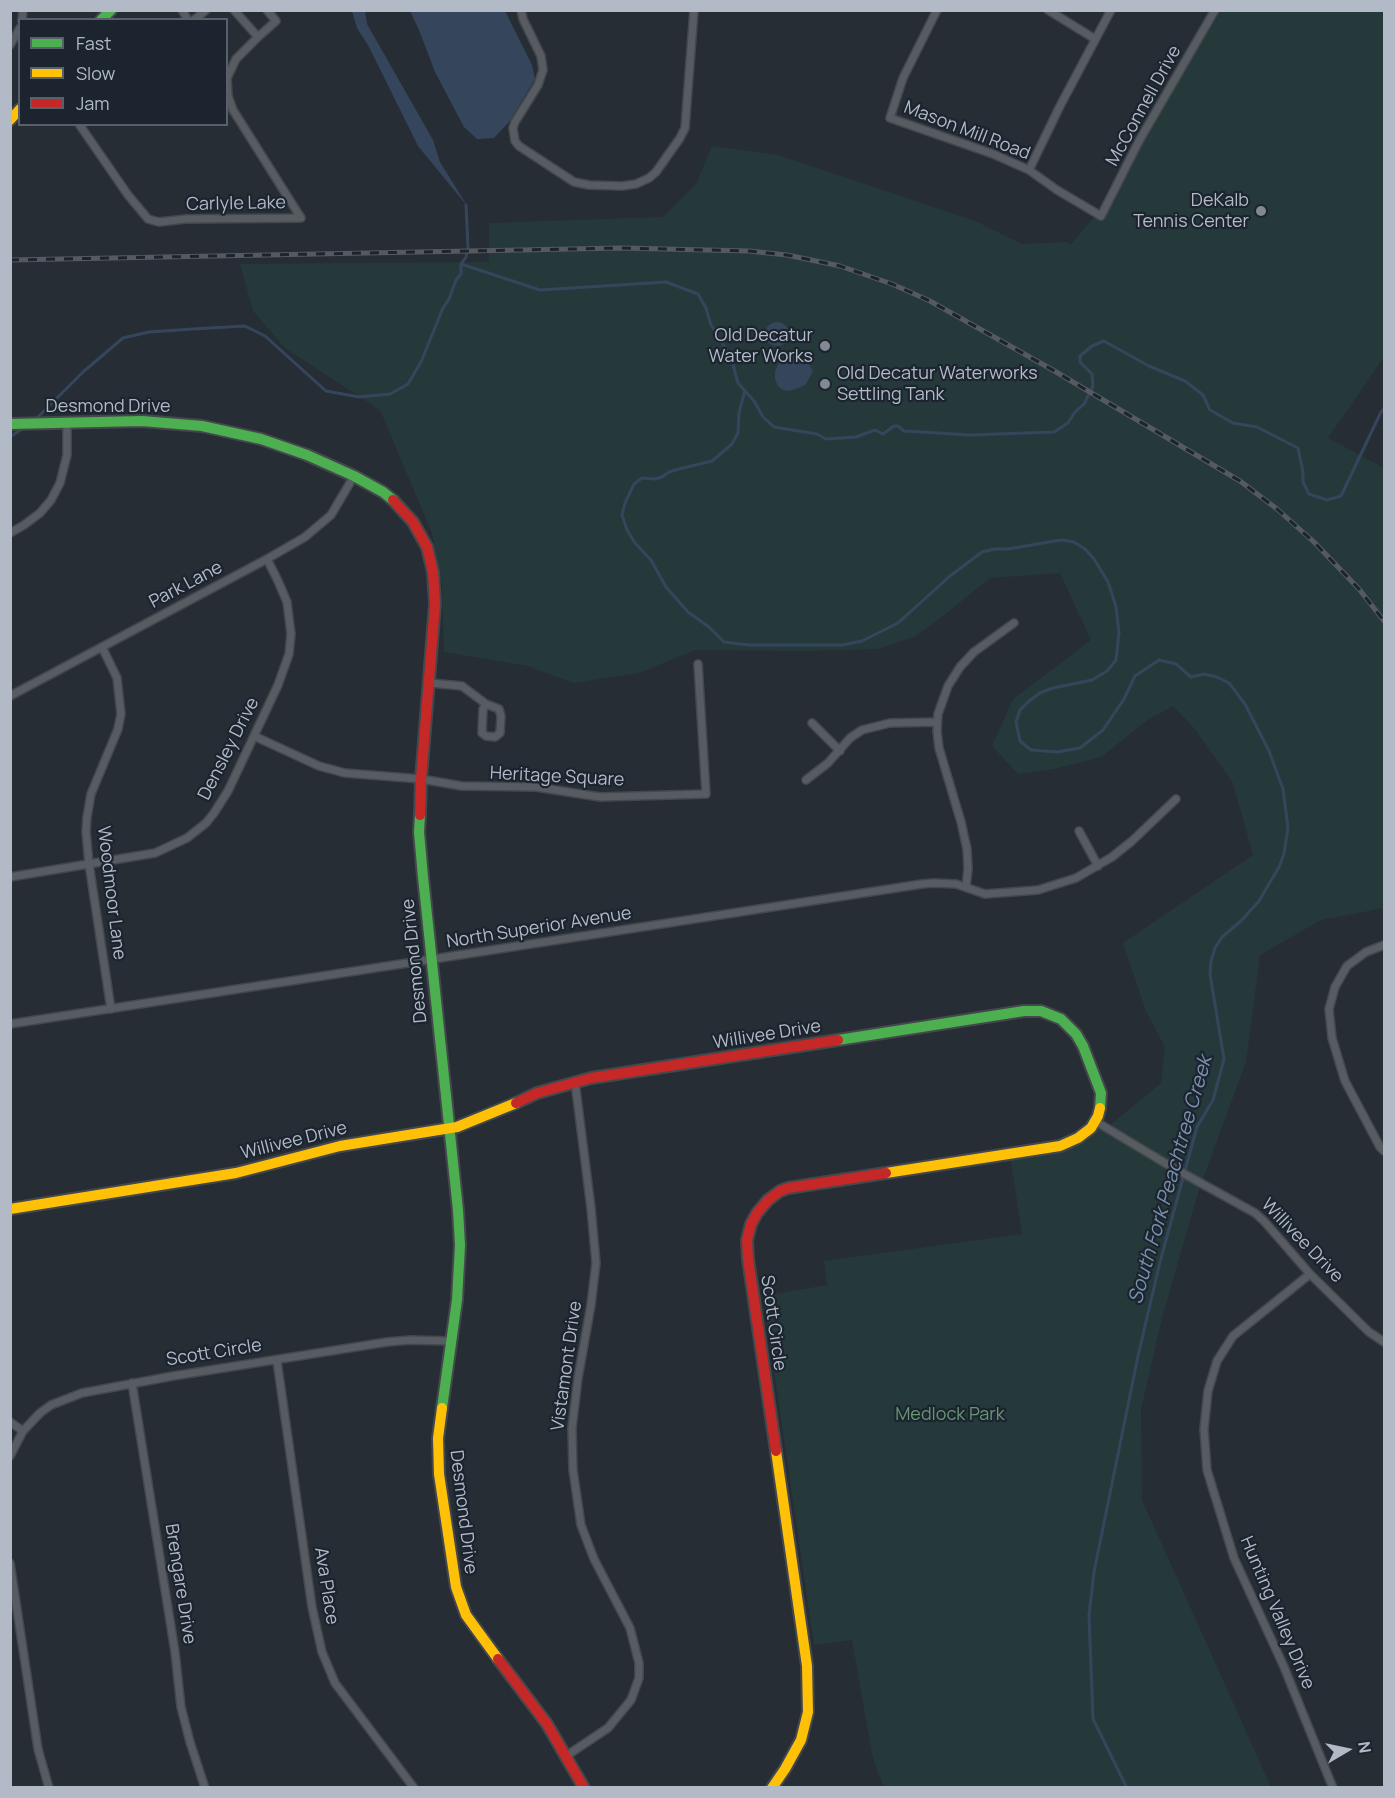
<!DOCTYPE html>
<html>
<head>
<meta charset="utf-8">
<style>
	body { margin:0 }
	#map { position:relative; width:1395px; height:1798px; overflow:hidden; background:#272d34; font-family:Manrope,sans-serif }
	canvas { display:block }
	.frame { position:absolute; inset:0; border:12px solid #b1bac6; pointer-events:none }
	.legend { position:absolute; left:18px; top:18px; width:210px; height:108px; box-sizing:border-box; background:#1b242f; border:2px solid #57606b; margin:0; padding:8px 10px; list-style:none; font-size:18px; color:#b1bac6 }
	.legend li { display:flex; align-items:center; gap:12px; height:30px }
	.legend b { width:30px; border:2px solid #57606b }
	.north { position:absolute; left:1317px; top:1720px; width:60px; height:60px; -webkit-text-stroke:4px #1b242f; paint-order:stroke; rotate:81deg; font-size:16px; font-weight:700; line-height:24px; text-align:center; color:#b1bac6 }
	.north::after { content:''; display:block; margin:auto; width:21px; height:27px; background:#b1bac6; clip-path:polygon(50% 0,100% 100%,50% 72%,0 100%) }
</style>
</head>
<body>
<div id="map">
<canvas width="1395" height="1798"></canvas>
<div class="frame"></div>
<ul class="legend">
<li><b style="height:8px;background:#4caf50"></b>Fast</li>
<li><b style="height:8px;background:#ffc107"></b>Slow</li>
<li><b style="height:8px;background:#c62828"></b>Jam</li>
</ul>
<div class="north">N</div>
</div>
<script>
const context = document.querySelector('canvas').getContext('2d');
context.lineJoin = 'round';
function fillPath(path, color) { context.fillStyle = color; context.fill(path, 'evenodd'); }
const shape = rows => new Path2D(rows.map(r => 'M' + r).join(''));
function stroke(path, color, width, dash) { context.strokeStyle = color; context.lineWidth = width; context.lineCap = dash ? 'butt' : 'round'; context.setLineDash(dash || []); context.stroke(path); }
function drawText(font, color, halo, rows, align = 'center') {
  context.font = font + ' Manrope,sans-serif'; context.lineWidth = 4.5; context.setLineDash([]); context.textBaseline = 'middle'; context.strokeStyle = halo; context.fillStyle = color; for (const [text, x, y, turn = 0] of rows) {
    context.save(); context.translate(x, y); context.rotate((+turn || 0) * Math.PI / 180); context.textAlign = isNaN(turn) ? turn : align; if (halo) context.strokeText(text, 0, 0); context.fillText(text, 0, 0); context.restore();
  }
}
const green = shape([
	[1221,11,1384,11,1384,357,1328,438,1384,468,1384,908,1321,920,1260,955,1246,1062,1201,1184,1108,1127,1161,1083,1165,1047,1146,1011,1123,943,1253,855,1233,783,1194,728,1173,706,1146,721,1101,757,1054,769,1018,774,992,746,1013,699,1091,640,1060,573,990,578,948,612,916,636,878,649,806,651,695,650,639,673,573,683,528,666,444,652,442,585,432,533,380,410,285,348,253,311,240,264,489,262,489,223,663,217,696,184,712,146,778,155,975,221,1022,244,1067,242,1070,245,1101,209],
	[1095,1121,1173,1172,1200,1186,1162,1318,1141,1409,1142,1500,1271,1787,884,1787,873,1759,852,1640,814,1645,763,1296,827,1285,824,1261,1022,1234,1010,1154,1069,1143]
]);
const water = shape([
	[352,11,365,11,367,24,433,140,440,162,468,207,418,146,368,45,357,28],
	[410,11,505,11,532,65,535,79,509,122,494,138,477,139,464,127,435,72,419,30],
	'765 334a12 12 0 1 1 24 0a12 12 0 1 1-24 0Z',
	[792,354,799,356,802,362,807,361,813,371,806,384,803,386,790,391,783,390,778,386,775,379,775,372,779,362]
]);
const stream = shape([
	[461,264,540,290,666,282,698,294,706,308,711,325,731,357,738,383,754,401,763,417,774,427,817,434,826,439,856,437,875,430,883,434,894,426,898,426,904,431,970,435,1054,432,1068,423,1075,412,1084,404,1093,386,1092,374,1080,362,1080,356,1092,346,1104,341,1149,366,1185,381,1203,395,1210,410,1233,423,1257,427,1298,448,1303,472,1303,482,1309,494,1327,500,1341,496,1381,412,1384,409],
	[461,264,466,257,468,248,466,205],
	[745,390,739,413,738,433,732,444,712,461,679,469,669,472,662,477,655,479,642,478,634,484,625,503,622,515,627,530,635,543,651,560,666,587,688,612,709,627,724,642,749,645,842,645,862,641,898,623,950,576,982,552,995,549,1008,549,1061,540,1074,542,1085,549,1094,559,1108,582,1112,594,1116,607,1119,633,1116,660,1107,671,1092,680,1053,688,1040,693,1029,701,1020,710,1016,722,1020,741,1031,750,1057,752,1080,748,1103,730,1124,699,1135,676,1159,660,1176,664,1191,677,1204,674,1217,677,1229,683,1245,704,1269,751,1283,789,1288,828,1284,854,1279,867,1259,901,1241,921,1222,937,1215,948,1211,961,1210,974,1224,1059,1213,1100,1197,1127,1160,1262,1138,1356,1094,1572,1089,1615,1093,1719,1127,1788],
	[35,420,83,372,123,338,149,332,193,329,245,326,265,336,326,391,359,397,390,394,408,384,421,362,443,308,449,299,456,280,461,274,461,264],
	[10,437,25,427]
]);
const street = shape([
	[182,10,188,20],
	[521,10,523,19,541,56,543,70,538,85,515,122,513,128,515,141,519,146,574,182,589,185,622,186,636,184,649,178,656,172,680,138,685,128,694,10],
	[937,10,903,78,890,118,993,154,1029,170,1057,190,1101,216,1139,141,1215,10],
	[1048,10,1095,39],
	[22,20,23,10],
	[194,20,206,10],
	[258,37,276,21,267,10],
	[10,45,20,28],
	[79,124,128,195,148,219,159,222,186,219,301,218,233,110,228,96,227,78,236,59,258,37,234,10],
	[1029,170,1060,106,1111,10],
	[10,533,24,525,40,513,51,500,60,483,67,455,67,424],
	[102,647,117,678,121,714,118,729,91,794,87,817,86,831,89,864,111,1009],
	[430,683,462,686,486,704,499,709,501,716,500,733,495,737,486,736,482,733,483,709,486,704],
	[10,696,267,559,305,537,331,515,354,476],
	[812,723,840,751],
	[254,736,319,766,345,773,421,779,462,786,536,787,600,797,706,794,698,664],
	[806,780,828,763,850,738,862,730,890,723,937,722],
	[1079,831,1098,866],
	[10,877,155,853,187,838,206,823,214,813,228,791,278,685,289,654,291,634,287,602,278,581,267,559],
	[966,887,968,869,967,849,961,822,939,748,937,731,938,714,948,686,960,667,974,652,1014,623],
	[1384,945,1366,952,1347,966,1335,987,1329,1009,1332,1038,1345,1081,1380,1147,1384,1151],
	[10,1024,922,884,934,883,956,884,985,894,1038,890,1076,878,1112,857,1132,841,1176,799],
	[1095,1121,1170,1166,1255,1213,1264,1221,1310,1274,1369,1332,1384,1342],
	[1310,1274,1233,1336,1217,1361,1208,1391,1204,1429,1207,1470,1234,1558,1284,1667,1333,1788],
	[277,1361,312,1607,322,1652,335,1683,414,1788],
	[132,1383,175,1652,181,1707,190,1742,205,1788],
	[10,1422,23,1431],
	[10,1456,23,1431,40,1413,51,1405,82,1393,173,1376,387,1342,410,1340,450,1341],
	[10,1563,38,1749,49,1788],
	[566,1756,608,1728,631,1700,639,1678,639,1663,630,1628,594,1559,581,1525,573,1470,572,1428,578,1378,591,1305,596,1263,591,1208,575,1082]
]);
const fast = shape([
	[101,20,111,10],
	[10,424,142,421,202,426,261,439,307,455,354,476,383,492,393,500],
	[420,815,419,832,423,877,458,1210,460,1245,457,1300,442,1408],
	[838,1040,1024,1011,1041,1011,1061,1019,1076,1034,1083,1046,1101,1093,1100,1108]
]);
const slow = shape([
	[10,120,20,109],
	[886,1173,1060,1146,1078,1138,1091,1128,1098,1116,1100,1108],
	[10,1209,236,1173,340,1146,457,1127,516,1103],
	[442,1408,438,1438,439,1474,456,1587,466,1615,498,1659],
	[772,1788,785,1769,801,1740,808,1712,807,1666,776,1451]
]);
const jam = shape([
	[393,500,413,522,427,547,433,572,435,604,421,779,420,815],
	[516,1103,537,1093,591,1078,838,1040],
	[776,1451,748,1259,747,1240,751,1224,757,1213,768,1200,780,1191,788,1188,886,1173],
	[498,1659,547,1724,584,1788]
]);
const rail = shape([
	[10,260,622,248,749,251,787,255,840,266,892,284,930,301,1051,369,1240,481,1277,509,1314,542,1359,589,1384,621]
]);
const markers = [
	[1261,211,6,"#818993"],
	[825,346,6,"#818993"],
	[825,384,6,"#818993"]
];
const streetNames = [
	["McConnell Drive",1144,106,-61],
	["Mason Mill Road",967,131,21],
	["Carlyle Lake",236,204,-1],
	["Desmond Drive",108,407],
	["Park Lane",186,585,-28],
	["Densley Drive",229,749,-63],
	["Heritage Square",557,777,3],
	["Woodmoor Lane",111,893,83],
	["North Superior Avenue",539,928,-9],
	["Desmond Drive",415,961,-96],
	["Willivee Drive",767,1035,-9],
	["Willivee Drive",294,1141,-14],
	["Willivee Drive",1302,1241,46],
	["Scott Circle",773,1323,82],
	["Scott Circle",214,1353,-9],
	["Vistamont Drive",567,1366,-82],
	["Desmond Drive",463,1512,83],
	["Brengare Drive",180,1584,81],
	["Ava Place",326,1586,81],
	["Hunting Valley Drive",1277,1613,67]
];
const poiNames = [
	["DeKalb",1249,201],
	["Tennis Center",1249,222],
	["Old Decatur",813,336],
	["Water Works",813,357],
	["Old Decatur Waterworks",837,374,"left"],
	["Settling Tank",837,395,"left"]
];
const parkNames = [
	["Medlock Park",950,1415]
];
const waterNames = [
	["South Fork Peachtree Creek",1171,1180,-74]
];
fillPath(green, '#25393b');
fillPath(water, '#35465c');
stroke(stream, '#35465c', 3);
stroke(street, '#44484d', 10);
stroke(fast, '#44484d', 14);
stroke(slow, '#44484d', 14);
stroke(jam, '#44484d', 14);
stroke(street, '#575c63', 7);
stroke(fast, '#4caf50', 10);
stroke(slow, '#ffc107', 10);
stroke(jam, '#c62828', 10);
stroke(rail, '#565a60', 5);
stroke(rail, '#1b242f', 3, [9]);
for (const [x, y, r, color] of markers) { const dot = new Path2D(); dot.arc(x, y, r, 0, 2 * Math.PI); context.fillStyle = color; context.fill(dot); stroke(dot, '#1b242f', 2); }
drawText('18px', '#b1bac6', '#1b242f', streetNames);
drawText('18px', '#b1bac6', '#1b242f', poiNames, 'right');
drawText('18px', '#699672', '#1b242f', parkNames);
drawText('italic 20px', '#7a91ad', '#1b242f', waterNames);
</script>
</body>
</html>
